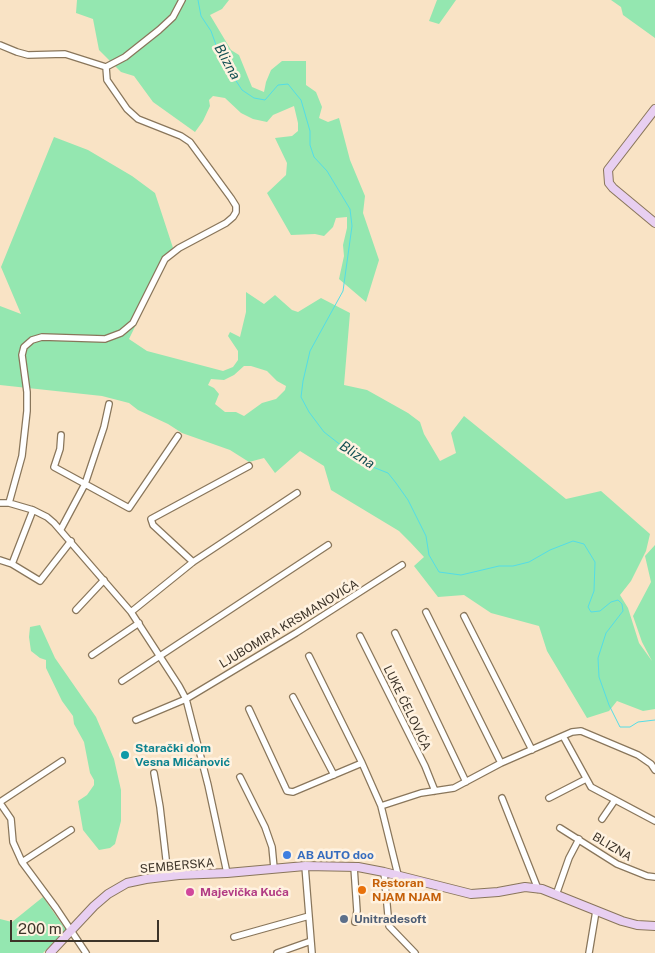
<!DOCTYPE html>
<html>
<head>
<meta charset="utf-8">
<style>
	body { margin:0 }
	#map { position:relative; width:655px; height:953px; overflow:hidden; background:#f9e3c5; font-family:"Public Sans",sans-serif }
	canvas { display:block }
	.scale { position:absolute; left:10px; top:920px; width:149px; height:22px; box-sizing:border-box; border:2px solid #3d3429; border-top:0; padding-left:6px; font-size:15px; line-height:18px; white-space:nowrap; color:#3d3429; -webkit-text-stroke:4px #fff2e0; paint-order:stroke }
</style>
</head>
<body>
<div id="map">
<canvas width="655" height="953"></canvas>
<div class="scale">200 m</div>
</div>
<script>
const context = document.querySelector('canvas').getContext('2d');
context.lineJoin = 'round';
function fillPath(path, color) { context.fillStyle = color; context.fill(path, 'evenodd'); }
const shape = rows => new Path2D(rows.map(r => 'M' + r).join(''));
function stroke(path, color, width, dash) { context.strokeStyle = color; context.lineWidth = width; context.lineCap = dash ? 'butt' : 'round'; context.setLineDash(dash || []); context.stroke(path); }
function drawText(font, color, halo, rows, align = 'center') {
  context.font = font + ' "Public Sans",sans-serif'; context.lineWidth = 5; context.setLineDash([]); context.textBaseline = 'middle'; context.strokeStyle = halo; context.fillStyle = color; for (const [text, x, y, turn = 0] of rows) {
    context.save(); context.translate(x, y); context.rotate((+turn || 0) * Math.PI / 180); context.textAlign = isNaN(turn) ? turn : align; if (halo) context.strokeText(text, 0, 0); context.fillText(text, 0, 0); context.restore();
  }
}
const green = shape([
	[77,0,229,0,222,9,210,15,231,50,239,55,252,87,264,92,266,82,271,70,282,61,306,61,306,85,316,92,322,107,319,118,328,122,339,118,350,160,365,196,363,213,379,260,366,302,339,279,344,256,343,245,347,228,347,217,336,218,333,227,324,236,315,234,291,235,267,193,286,175,287,163,275,138,292,136,298,131,298,123,294,106,273,115,267,122,253,119,241,113,225,98,213,96,209,100,210,106,203,121,195,132,153,102,134,76,121,72,99,50,93,19,76,13],
	[437,0,456,0,439,24,429,21],
	[611,0,655,0,655,38,623,15,621,7],
	[54,137,88,150,132,176,155,193,175,254,166,263,129,339,147,351,223,371,233,367,238,360,238,351,228,336,230,332,240,337,246,312,246,292,264,304,275,295,292,310,298,312,321,298,350,313,344,385,367,390,408,413,420,422,424,434,440,461,456,453,451,433,464,416,566,499,601,491,650,534,646,551,631,581,620,595,628,608,639,643,652,661,642,642,633,616,651,582,645,556,655,545,655,709,643,711,617,701,609,711,587,718,547,651,539,626,491,613,464,595,438,597,414,566,424,557,410,542,399,531,331,490,324,466,300,451,275,473,264,458,249,462,230,450,182,433,168,424,138,410,129,403,102,396,0,385,0,306,21,314,1,267],
	[244,366,251,366,267,371,277,381,286,386,285,390,276,399,262,403,244,416,236,412,225,412,215,404,219,394,214,388,208,385,211,379,224,380,234,375],
	[40,625,55,658,96,717,114,759,121,790,121,821,115,844,110,848,99,850,83,830,78,801,87,795,94,785,94,780,90,773,84,742,74,724,73,716,62,701,46,668,46,660,40,658,31,651,29,637,30,627],
	[43,897,66,930,43,953,0,953,0,919,12,922]
]);
const stream = shape([
	[198,0,201,16,211,31,220,56,242,90,254,98,265,100,278,85,288,84,296,94,301,100,310,131,310,145,314,157,327,171,350,209,352,226,343,291,310,351,303,381,301,397,309,412,324,432,365,464,388,473,396,483,408,500,426,536,429,555,439,572,461,575,499,566,513,566,529,562,550,550,573,541,584,544,595,562,594,591,588,607,591,612,600,611,611,602,618,600,622,604,623,611,606,633,598,658,599,677,609,705,620,727,630,727,638,722,655,720]
]);
const street = shape([
	[0,45,17,52,28,55,65,54,106,67,125,57,159,30,173,17,182,0],
	[61,435,60,449,54,467,129,508,178,436],
	[0,503,9,503,33,510,47,517,54,523,131,612,179,686,186,699,208,785,227,873],
	[9,503,22,456,27,411,27,392,22,355,24,347,32,340,42,337,105,339,121,333,133,323,165,259,179,248,226,223,233,217,236,212,236,206,231,198,190,142,181,136,138,119,127,109,107,80,106,67],
	[61,529,85,484,104,427,109,404],
	[0,560,12,564,33,510],
	[193,562,153,525,151,519,249,466],
	[12,564,40,581,71,541],
	[76,610,104,580],
	[131,612,193,562,297,493],
	[426,612,501,763],
	[464,616,532,750],
	[395,633,466,782],
	[360,636,425,766,435,791],
	[92,655,139,623],
	[309,656,362,763,381,806,398,875],
	[122,681,328,545],
	[293,697,334,775],
	[249,709,287,791,293,792,362,763],
	[136,720,186,699,296,633,402,565],
	[563,736,591,787,655,821],
	[154,773,160,807,168,876],
	[240,777,265,827,272,847,274,868],
	[502,798,538,889],
	[549,798,586,779],
	[0,802,62,761],
	[0,803,11,819,13,842,22,862,56,908,86,953],
	[381,806,421,793,454,788,501,763,572,732,581,731,638,755,651,764,655,770],
	[602,819,615,800],
	[560,828,617,864,647,876,655,877],
	[22,862,71,830],
	[305,866,312,953],
	[354,867,357,911,355,922],
	[384,872,389,926,415,953],
	[556,895,569,858,579,839],
	[234,937,309,916],
	[277,953,311,941],
	[589,953,596,911]
]);
const secondary = shape([
	[655,109,608,170,609,183,613,188,655,223],
	[50,953,94,906,108,894,127,883,146,879,179,875,227,873,305,866,358,867,384,872,471,894,498,892,525,887,542,889,622,921,637,925,655,926]
]);
const markers = [
	[125,755,5,"#0f9aa8"],
	[287,855,5,"#3f7fe0"],
	[362,890,5,"#e8710a"],
	[190,892,5,"#d1479c"],
	[344,919,5,"#5c6f8a"]
];
const streetNames = [
	["LJUBOMIRA KRSMANOVIĆA",289,624,-31],
	["LUKE ĆELOVIĆA",407,708,64],
	["BLIZNA",612,847,31],
	["SEMBERSKA",177,866,-5]
];
const cultureNames = [
	["Starački dom",135,748],
	["Vesna Mićanović",135,762]
];
const shopNames = [
	["AB AUTO doo",297,855]
];
const foodNames = [
	["Restoran",372,883],
	["NJAM NJAM",372,897]
];
const hotelNames = [
	["Majevička Kuća",200,892]
];
const serviceNames = [
	["Unitradesoft",354,919]
];
const waterNames = [
	["Blizna",227,62,61],
	["Blizna",357,455,33]
];
fillPath(green, '#94e7b0');
stroke(stream, '#54dde6', 1);
stroke(street, '#89765b', 8);
stroke(secondary, '#89765b', 10);
stroke(street, '#fff', 5.5);
stroke(secondary, '#e8cff1', 8);
for (const [x, y, r, color] of markers) { const dot = new Path2D(); dot.arc(x, y, r, 0, 2 * Math.PI); context.fillStyle = color; context.fill(dot); stroke(dot, '#fff2e0', 2); }
drawText('12px', '#3d3429', '#fff2e0', streetNames);
drawText('bold 12px', '#0d838f', '#fff2e0', cultureNames, 'left');
drawText('bold 12px', '#366cbe', '#fff2e0', shopNames, 'left');
drawText('bold 12px', '#c56008', '#fff2e0', foodNames, 'left');
drawText('bold 12px', '#b23c85', '#fff2e0', hotelNames, 'left');
drawText('bold 12px', '#4e5e75', '#fff2e0', serviceNames, 'left');
drawText('italic 14px', '#134f53', '#fff2e0', waterNames);
</script>
</body>
</html>
